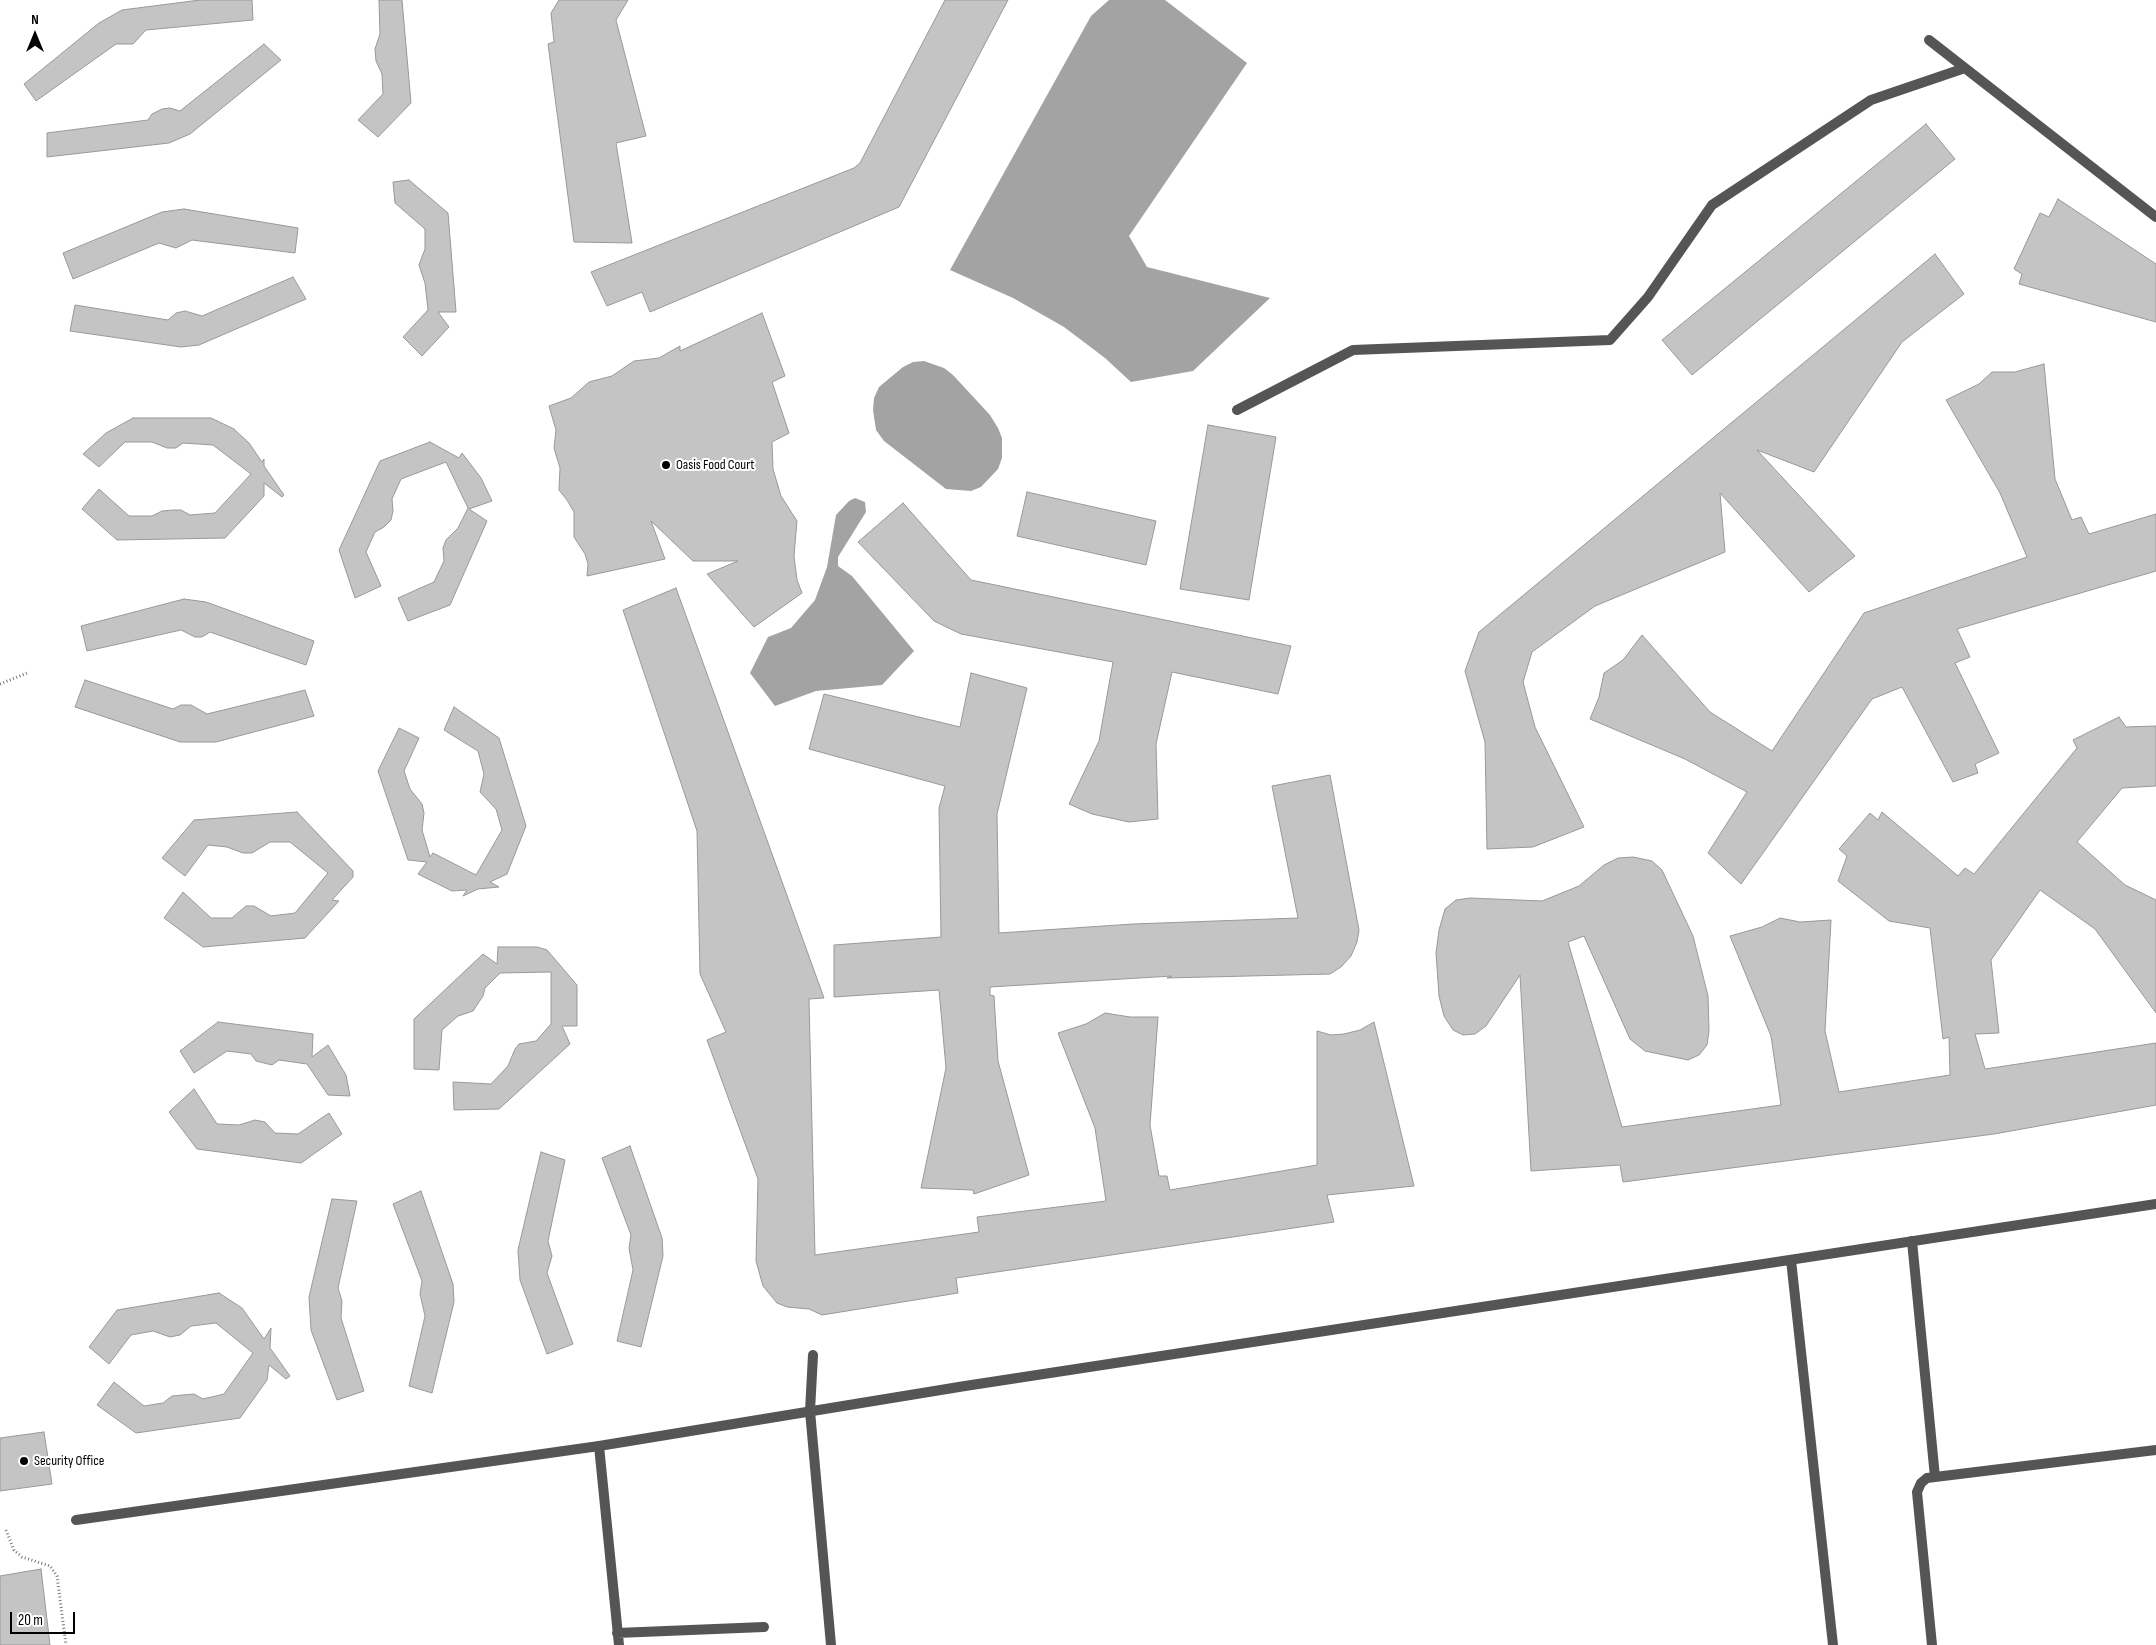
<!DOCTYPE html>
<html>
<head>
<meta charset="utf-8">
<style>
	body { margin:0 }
	#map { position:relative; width:2156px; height:1645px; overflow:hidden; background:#fff; font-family:"Sofia Sans Condensed",sans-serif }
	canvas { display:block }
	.north { position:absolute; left:10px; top:10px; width:50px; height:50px; -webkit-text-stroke:4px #fff; paint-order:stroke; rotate:0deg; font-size:14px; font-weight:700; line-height:20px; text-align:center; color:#000 }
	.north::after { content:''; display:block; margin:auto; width:18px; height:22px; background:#000; clip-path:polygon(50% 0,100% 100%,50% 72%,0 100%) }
	.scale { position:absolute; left:10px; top:1612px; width:65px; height:22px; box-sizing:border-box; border:2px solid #000; border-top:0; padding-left:6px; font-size:15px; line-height:18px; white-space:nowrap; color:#000; -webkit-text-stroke:4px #fff; paint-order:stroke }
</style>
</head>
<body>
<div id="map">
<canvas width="2156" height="1645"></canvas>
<div class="north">N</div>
<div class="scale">20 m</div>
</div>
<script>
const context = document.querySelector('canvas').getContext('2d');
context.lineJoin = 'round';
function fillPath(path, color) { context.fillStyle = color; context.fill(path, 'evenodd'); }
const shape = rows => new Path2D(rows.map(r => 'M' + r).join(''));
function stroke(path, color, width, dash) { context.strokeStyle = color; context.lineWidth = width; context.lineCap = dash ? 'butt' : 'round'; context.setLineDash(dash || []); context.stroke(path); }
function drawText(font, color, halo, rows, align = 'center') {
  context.font = font + ' "Sofia Sans Condensed",sans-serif'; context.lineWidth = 4; context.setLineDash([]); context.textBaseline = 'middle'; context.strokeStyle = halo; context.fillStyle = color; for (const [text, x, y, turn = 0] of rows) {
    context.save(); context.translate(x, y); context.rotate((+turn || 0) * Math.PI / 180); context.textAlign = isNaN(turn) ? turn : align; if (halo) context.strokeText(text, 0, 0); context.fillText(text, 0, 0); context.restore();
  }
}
const water = shape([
	[1165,0,1247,63,1129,236,1147,267,1270,298,1193,371,1131,382,1105,358,1064,327,1013,298,950,270,1091,16,1109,0],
	[924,361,944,368,953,375,990,415,998,428,1002,438,1002,458,998,469,981,487,971,491,946,489,884,441,876,430,873,410,874,398,879,387,903,367,913,362],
	[855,498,865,502,866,512,838,557,838,566,852,576,914,651,882,685,816,691,775,706,750,673,768,637,791,628,815,600,827,567,836,515,849,501]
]);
const building = shape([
	[200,0,252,0,253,20,146,30,133,44,116,44,36,101,24,84,99,23,122,10,200,0],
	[379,0,402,0,411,103,378,137,358,120,383,94,382,74,376,61,375,49,380,34,379,0],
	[559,0,628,0,616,20,646,136,616,143,632,243,574,242,548,44,554,42,551,13,559,0],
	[945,0,1008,0,899,207,650,312,642,292,607,306,591,272,854,168,860,163,945,0],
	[264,44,281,60,190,134,169,143,47,157,47,133,148,120,152,114,162,109,170,108,180,111,264,44],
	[1926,124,1955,159,1692,375,1662,340,1926,124],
	[409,180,448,213,456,312,438,312,449,327,422,356,403,337,428,310,425,283,419,265,425,249,425,229,395,203,393,182,409,180],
	[2058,199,2156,264,2156,322,2019,284,2022,274,2014,269,2040,213,2049,217,2058,199],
	[184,209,298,228,295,253,192,240,176,248,159,243,73,279,63,253,162,212,184,209],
	[1935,254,1964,294,1902,342,1814,472,1757,450,1855,556,1809,592,1720,493,1725,552,1595,606,1532,652,1523,682,1535,727,1584,827,1533,847,1487,849,1485,742,1465,671,1479,632,1935,254],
	[293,277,306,299,199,345,181,347,70,331,75,305,168,320,176,313,185,311,202,316,293,277],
	[762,313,785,376,772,382,789,433,772,442,773,469,781,496,797,521,794,556,797,580,802,593,754,627,707,574,738,561,693,561,651,521,665,559,587,576,588,564,585,554,574,537,574,512,567,500,559,490,560,468,554,448,556,430,549,406,571,398,589,382,612,376,634,361,659,358,680,346,680,351,762,313],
	[2044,364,2055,479,2072,520,2081,517,2089,534,2156,514,2156,571,1957,629,1970,657,1955,663,1999,753,1975,764,1978,773,1953,782,1902,687,1872,699,1741,884,1708,853,1747,792,1685,759,1590,719,1599,697,1604,673,1623,660,1642,635,1710,712,1772,751,1864,613,2027,557,2000,493,1946,400,1979,384,1992,372,2015,372,2044,364],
	[133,418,211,418,234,429,249,443,262,462,264,459,264,466,284,495,282,497,264,483,264,496,225,538,117,540,82,509,99,489,129,516,152,516,162,511,173,510,181,510,190,515,215,513,251,474,213,445,183,443,176,448,167,448,152,442,125,442,99,467,83,454,106,433,133,418],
	[1208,425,1276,437,1249,600,1180,589,1208,425],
	[430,442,459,458,462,453,481,478,492,501,469,509,487,521,450,605,408,621,398,598,434,582,444,561,443,548,446,540,458,528,468,508,446,462,401,479,392,499,393,511,391,520,384,527,375,532,366,552,381,586,355,598,339,550,380,461,430,442],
	[1027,492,1156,521,1146,565,1017,536,1027,492],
	[903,503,971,580,1291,646,1278,694,1172,672,1156,744,1158,819,1129,822,1092,814,1069,804,1099,741,1113,662,961,634,934,621,858,542,903,503],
	[676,588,824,998,809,999,815,1255,979,1232,977,1217,1106,1201,1095,1128,1058,1033,1086,1024,1105,1013,1130,1017,1158,1017,1150,1125,1159,1176,1167,1176,1170,1190,1317,1165,1317,1031,1331,1035,1344,1034,1360,1030,1374,1022,1414,1186,1327,1195,1334,1222,956,1278,958,1293,822,1315,809,1309,787,1307,777,1303,763,1286,756,1261,758,1179,707,1040,726,1032,700,974,697,831,623,610,676,588],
	[184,599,206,602,314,641,306,665,210,632,202,637,195,637,181,630,87,651,81,626,184,599],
	[971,673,1027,688,997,814,999,933,1133,924,1298,918,1272,786,1330,775,1359,930,1357,942,1351,956,1341,967,1330,974,1167,978,1172,976,990,987,990,995,994,996,998,1061,1029,1175,974,1194,973,1190,921,1188,946,1068,939,990,834,997,834,945,941,937,939,808,945,786,809,749,824,694,960,727,971,673],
	[85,680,173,709,181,705,191,705,207,714,305,690,314,716,216,742,180,742,75,707,85,680],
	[454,707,499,738,526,826,507,874,490,882,499,887,478,889,463,896,467,890,452,891,418,874,427,862,408,860,378,771,399,728,419,738,404,771,410,789,422,804,424,813,422,830,430,857,433,853,476,875,502,830,496,809,480,792,484,774,478,751,444,730,454,707],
	[2119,717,2126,727,2156,726,2156,786,2122,788,2077,842,2125,885,2156,900,2156,1013,2095,929,2040,890,1991,960,1999,1033,1975,1034,1985,1069,2156,1043,2156,1105,1994,1134,1623,1182,1620,1165,1531,1171,1520,975,1486,1026,1475,1034,1463,1035,1453,1030,1444,1016,1439,996,1436,953,1439,930,1445,909,1456,900,1470,898,1542,901,1579,886,1604,865,1618,858,1633,857,1652,861,1662,870,1693,936,1708,996,1709,1031,1707,1045,1699,1055,1688,1060,1645,1051,1630,1039,1584,936,1568,942,1622,1127,1781,1105,1771,1036,1730,936,1762,927,1780,918,1800,922,1831,920,1825,1031,1839,1092,1950,1075,1949,1037,1943,1039,1930,928,1889,921,1838,881,1847,856,1839,849,1870,813,1878,820,1882,812,1958,876,1965,868,1974,874,2077,748,2073,740,2119,717],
	[297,812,353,871,353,877,332,900,339,901,305,938,203,947,164,918,183,892,211,918,232,918,246,906,254,906,271,916,295,913,328,873,290,842,270,842,252,853,243,853,227,847,208,845,185,876,162,858,194,820,297,812],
	[498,947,537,947,547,950,577,985,577,1026,562,1026,570,1044,499,1109,454,1110,453,1082,491,1084,508,1066,515,1049,519,1044,536,1041,551,1024,551,972,500,973,485,988,483,996,473,1011,458,1016,442,1030,439,1070,414,1069,414,1019,483,954,497,964,498,947],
	[218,1022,313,1034,312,1057,328,1045,346,1075,350,1096,328,1095,307,1064,279,1060,272,1065,256,1061,251,1054,227,1051,194,1073,180,1051,218,1022],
	[194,1089,217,1124,239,1125,255,1120,265,1122,275,1133,298,1134,329,1113,342,1134,301,1163,197,1149,169,1112,194,1089],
	[630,1146,662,1238,663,1256,641,1347,617,1341,633,1270,629,1248,631,1235,602,1158,630,1146],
	[541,1152,565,1160,548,1241,552,1256,547,1273,573,1344,547,1354,520,1280,518,1250,541,1152],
	[421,1191,453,1284,454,1302,432,1393,409,1386,425,1316,420,1294,422,1281,393,1204,421,1191],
	[332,1199,357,1201,338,1288,342,1301,341,1318,364,1391,337,1400,311,1330,309,1297,332,1199],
	[219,1293,242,1308,264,1339,271,1328,270,1348,290,1376,286,1379,269,1365,267,1380,240,1418,136,1433,97,1405,114,1382,144,1406,163,1403,172,1396,194,1394,203,1399,224,1394,253,1353,216,1323,191,1326,180,1335,170,1337,153,1331,131,1335,109,1364,89,1347,117,1310,219,1293],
	[44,1432,52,1484,0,1491,0,1438,44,1432],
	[41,1569,50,1645,0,1645,0,1576,41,1569]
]);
const path = shape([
	[0,684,27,673],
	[6,1530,14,1550,22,1557,50,1566,57,1576,66,1645]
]);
const service = shape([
	[1929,40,2156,217],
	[1237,410,1353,350,1610,340,1648,297,1712,205,1871,100,1965,68],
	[1912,1241,1935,1477],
	[1791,1260,1833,1645],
	[813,1355,810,1411,831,1645],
	[599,1446,619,1645],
	[617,1633,764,1627],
	[1932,1645,1917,1492,1921,1483,1927,1478,1935,1477,2156,1450]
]);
const minor = shape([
	[76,1520,599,1446,965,1386,2156,1204]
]);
const markers = [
	[666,465,5,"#000"],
	[24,1461,5,"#000"]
];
const poiNames = [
	["Oasis Food Court",676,465],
	["Security Office",34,1461]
];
fillPath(water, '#a3a3a3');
fillPath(building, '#c4c4c4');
stroke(building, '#999', 1);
stroke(path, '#777', 3, [1, 2.5]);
stroke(service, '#555', 10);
stroke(minor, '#555', 10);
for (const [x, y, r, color] of markers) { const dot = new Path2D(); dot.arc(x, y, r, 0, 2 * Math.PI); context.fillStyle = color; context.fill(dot); stroke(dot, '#fff', 2); }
drawText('14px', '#000', '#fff', poiNames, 'left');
</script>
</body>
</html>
